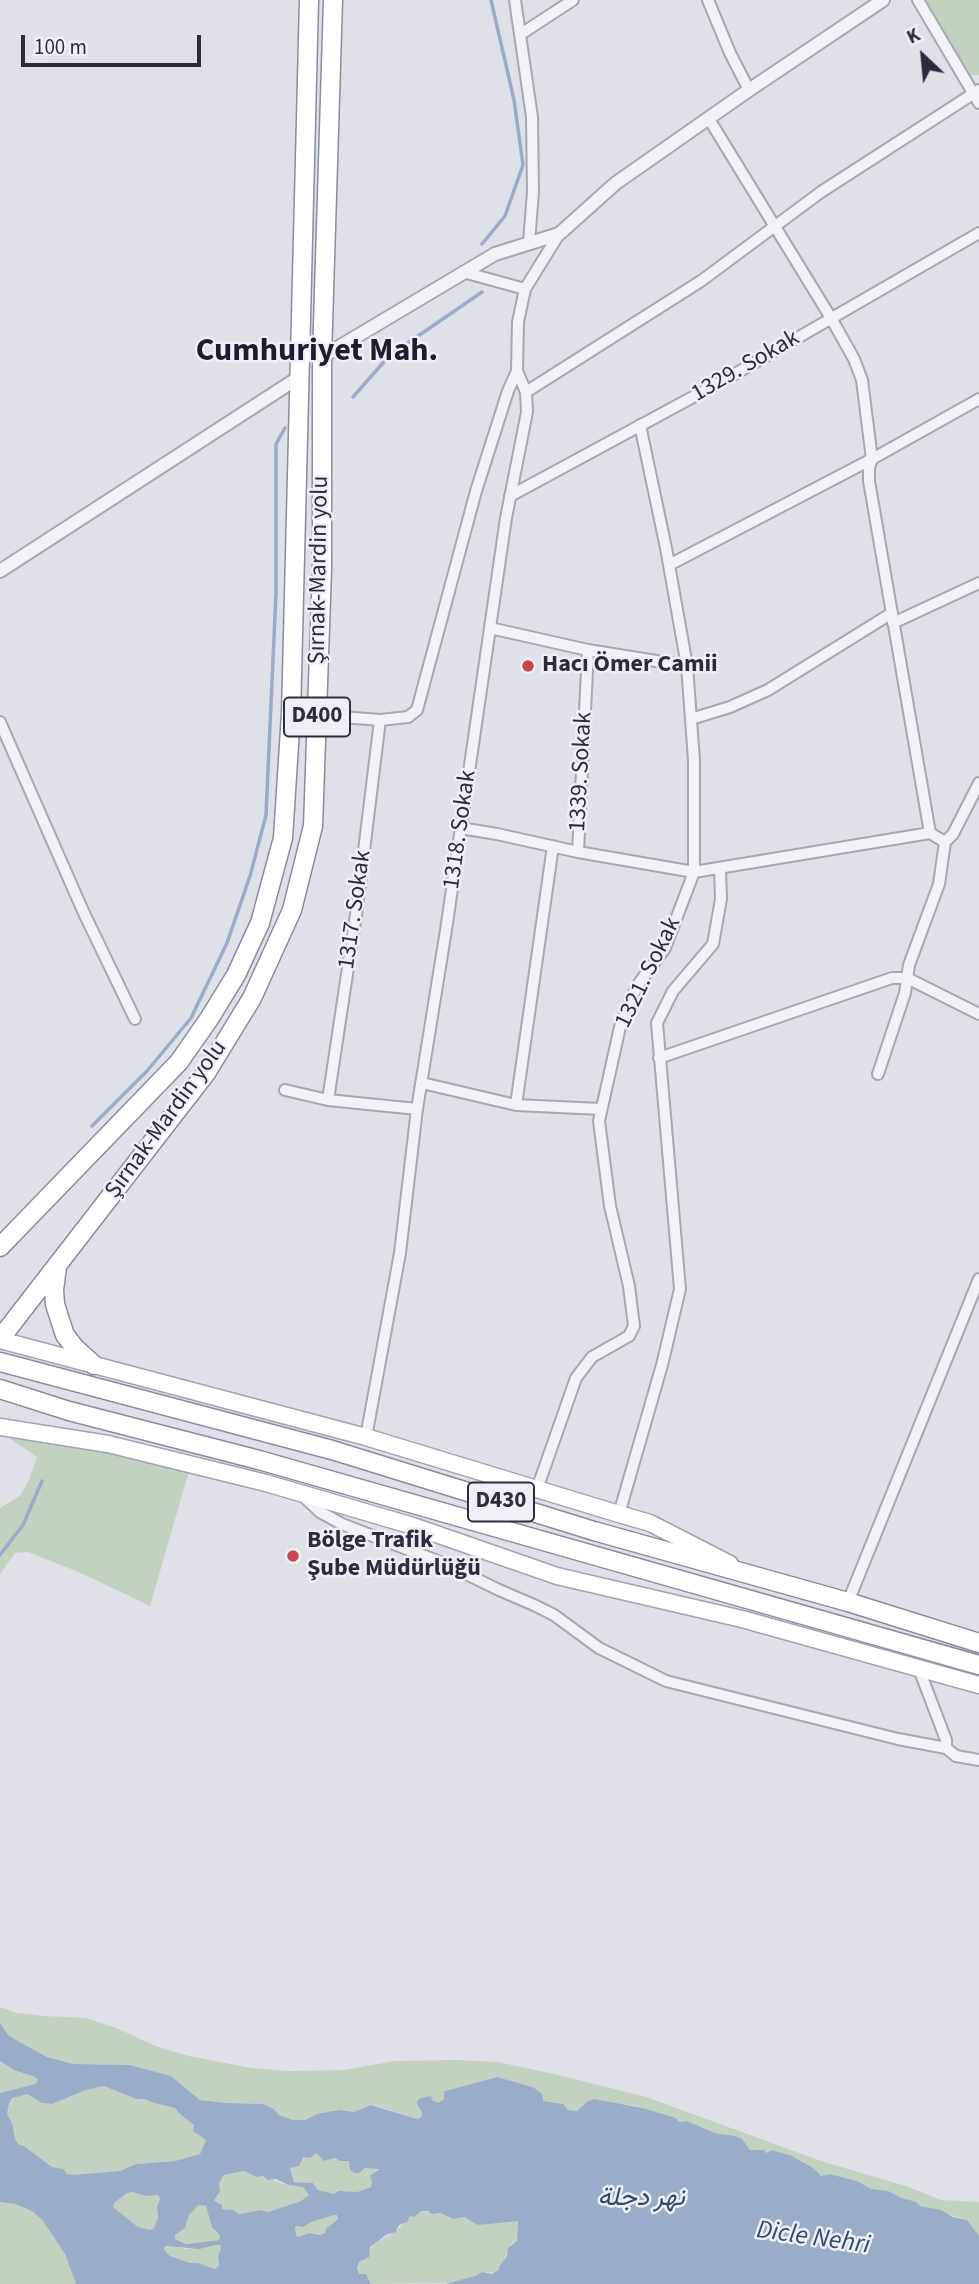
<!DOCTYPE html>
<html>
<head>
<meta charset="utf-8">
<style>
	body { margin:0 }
	#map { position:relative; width:979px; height:2284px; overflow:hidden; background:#dee1e7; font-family:"Source Sans 3",sans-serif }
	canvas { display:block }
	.north { position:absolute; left:888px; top:21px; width:70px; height:70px; -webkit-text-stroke:5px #eef0f5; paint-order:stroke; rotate:334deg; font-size:19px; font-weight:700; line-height:28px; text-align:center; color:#282e3e }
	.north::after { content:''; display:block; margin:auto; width:24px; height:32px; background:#282e3e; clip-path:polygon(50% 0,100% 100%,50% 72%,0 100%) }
	.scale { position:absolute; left:21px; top:35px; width:180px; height:32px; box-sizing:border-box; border:4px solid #282e3e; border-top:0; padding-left:9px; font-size:21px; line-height:24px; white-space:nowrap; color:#282e3e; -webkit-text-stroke:5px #eef0f5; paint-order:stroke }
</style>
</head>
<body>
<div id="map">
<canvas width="979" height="2284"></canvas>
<div class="north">K</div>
<div class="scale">100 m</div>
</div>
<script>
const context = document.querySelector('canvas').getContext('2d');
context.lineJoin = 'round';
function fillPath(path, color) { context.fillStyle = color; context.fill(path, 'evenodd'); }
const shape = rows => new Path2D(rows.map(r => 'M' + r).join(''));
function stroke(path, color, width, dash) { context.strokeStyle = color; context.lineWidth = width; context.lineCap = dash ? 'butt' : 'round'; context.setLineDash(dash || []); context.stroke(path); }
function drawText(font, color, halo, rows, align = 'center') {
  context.font = font + ' "Source Sans 3",Vazirmatn,sans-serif'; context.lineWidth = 5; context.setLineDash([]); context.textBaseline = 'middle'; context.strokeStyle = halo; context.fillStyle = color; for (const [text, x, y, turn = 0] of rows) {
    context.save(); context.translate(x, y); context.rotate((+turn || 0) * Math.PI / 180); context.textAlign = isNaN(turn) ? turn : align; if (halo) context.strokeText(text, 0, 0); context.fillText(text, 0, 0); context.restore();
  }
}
const green = shape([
	[924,0,979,0,979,75,970,75],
	[0,1432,191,1464,150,1606,81,1573,28,1552,15,1553,0,1574,0,1508,20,1496,29,1480,37,1457],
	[0,2007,16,2013,44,2016,86,2018,116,2028,158,2047,189,2056,251,2068,288,2071,343,2070,395,2061,456,2060,498,2062,554,2074,646,2097,824,2162,906,2186,941,2200,979,2202,979,2236,967,2220,871,2190,857,2181,830,2174,821,2176,802,2161,776,2151,772,2150,766,2153,750,2150,735,2136,715,2133,687,2121,679,2122,669,2116,637,2106,599,2101,585,2105,576,2111,568,2110,562,2104,543,2101,533,2087,497,2077,445,2091,444,2099,438,2103,432,2100,417,2101,422,2112,421,2117,417,2119,374,2105,354,2112,339,2110,305,2120,293,2120,279,2115,274,2109,263,2104,226,2103,200,2100,171,2076,130,2065,74,2064,47,2057,9,2036,0,2023],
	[0,2061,14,2070,35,2077,38,2080,35,2084,0,2093],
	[104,2086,136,2099,144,2099,154,2103,175,2108,194,2125,197,2134,204,2137,207,2140,200,2154,175,2161,136,2164,120,2171,73,2176,52,2167,24,2146,19,2145,15,2139,12,2123,7,2114,11,2099,21,2094,27,2094,42,2103,52,2104,86,2090],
	[316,2153,324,2161,335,2158,340,2161,349,2161,351,2166,379,2168,373,2173,371,2187,357,2192,343,2191,334,2194,318,2190,313,2183,294,2182,290,2167,303,2157],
	[244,2171,256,2177,263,2176,287,2185,303,2187,310,2195,301,2201,268,2212,261,2210,239,2214,229,2209,222,2209,214,2201,218,2195,219,2183,224,2175],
	[132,2192,146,2196,158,2194,160,2199,157,2206,158,2217,154,2228,150,2231,138,2227,113,2207,113,2203,127,2193],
	[0,2202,15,2204,32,2211,43,2221,65,2254,76,2284,0,2284],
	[197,2205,206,2206,215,2232,220,2236,219,2240,186,2244,175,2239,175,2235,185,2228,189,2215],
	[421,2211,440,2213,454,2219,464,2217,478,2225,518,2220,517,2241,510,2245,500,2270,496,2273,482,2272,475,2276,454,2283,371,2284,366,2275,359,2274,357,2269,359,2262,363,2261,374,2243,396,2232,410,2216],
	[334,2215,337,2215,338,2219,326,2233,320,2235,311,2233,297,2237,295,2228,298,2226],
	[216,2245,220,2245,221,2248,218,2256,219,2266,215,2269,198,2263,190,2263,170,2256,164,2251,164,2247,175,2246,186,2249]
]);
const water = shape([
	[0,2023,9,2036,47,2057,74,2064,130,2065,171,2076,200,2100,226,2103,263,2104,274,2109,279,2115,293,2120,305,2120,317,2114,339,2110,354,2112,371,2105,417,2119,421,2117,422,2112,417,2104,417,2101,421,2098,431,2096,432,2100,438,2103,444,2099,444,2092,445,2091,497,2077,533,2087,542,2094,543,2101,563,2104,568,2110,577,2111,587,2102,594,2099,643,2108,676,2118,679,2122,687,2121,715,2133,735,2136,742,2139,750,2150,764,2150,766,2153,772,2150,792,2156,813,2168,821,2176,830,2174,857,2181,871,2189,888,2191,902,2198,916,2202,920,2206,941,2210,953,2217,967,2220,979,2236,979,2284,446,2284,475,2276,482,2272,492,2274,499,2270,499,2267,507,2256,508,2248,517,2241,518,2221,478,2225,464,2217,454,2219,440,2213,432,2214,428,2211,421,2211,414,2217,410,2216,407,2222,399,2225,396,2232,386,2235,370,2247,369,2257,359,2262,357,2269,359,2274,366,2274,371,2284,76,2284,65,2254,43,2221,32,2211,15,2204,0,2202,0,2093,35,2084,38,2080,35,2077,14,2070,0,2061],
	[104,2086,136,2099,144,2099,154,2103,175,2108,180,2114,194,2125,193,2131,206,2140,200,2154,175,2161,136,2164,120,2171,73,2175,67,2174,63,2169,52,2167,24,2146,19,2145,15,2139,12,2123,7,2114,9,2104,12,2098,27,2094,42,2103,52,2104,86,2090],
	[316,2153,324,2161,335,2158,340,2161,349,2161,350,2170,355,2173,359,2173,365,2168,379,2169,370,2176,372,2181,371,2187,357,2192,339,2191,334,2194,318,2190,313,2183,294,2182,290,2168,299,2166,303,2157,310,2158],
	[244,2171,256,2177,263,2176,268,2180,276,2179,288,2185,303,2187,309,2195,301,2201,268,2212,261,2210,239,2214,234,2210,222,2209,222,2205,214,2201,220,2191,219,2183,224,2175],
	[132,2192,146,2196,158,2195,160,2199,157,2207,158,2217,154,2228,150,2230,138,2227,113,2207,114,2203,127,2193],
	[198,2205,206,2206,212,2227,220,2236,219,2240,186,2244,175,2239,175,2235,185,2228,189,2215],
	[334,2215,337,2215,338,2219,326,2229,325,2233,320,2235,310,2233,297,2237,295,2228,297,2226,303,2227,311,2222],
	[216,2245,220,2245,221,2248,218,2256,219,2266,215,2269,198,2263,190,2263,170,2256,164,2250,164,2247,167,2246,199,2249]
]);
const stream = shape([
	[482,244,505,216,523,165,514,100,491,0],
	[353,397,389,356,482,292],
	[92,1126,147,1071,191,1018,227,943,250,876,266,815,276,593,276,444,285,428],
	[0,1555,23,1525,42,1481]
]);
const minor = shape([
	[515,0,532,117,533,192,529,242],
	[708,0,730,53,749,90],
	[918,0,979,103],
	[521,34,573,0],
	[709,119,831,318,854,359,862,380,872,459,869,468,869,481,930,833],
	[463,272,525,289],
	[526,392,701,281,821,192,979,90],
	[510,496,728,378,979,233],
	[669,565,872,459,979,399],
	[893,623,979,583],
	[490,628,588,650,687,666],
	[317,715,380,720,408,717,417,710,476,491,508,391,517,371],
	[691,719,730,707,768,690,892,613],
	[0,722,83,911,135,1019],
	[460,828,497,834,578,852,694,872,930,833,945,842],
	[578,852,588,650],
	[659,1058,892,978,907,978,979,1014],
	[878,1074,905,993,909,965,939,884,945,842,953,834,979,783],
	[422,1083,516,1105,601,1109],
	[285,1090,328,1100,417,1109],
	[328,1100,357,908,380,720],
	[516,1105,553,846],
	[366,1437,400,1253,417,1109,446,930,506,518,527,412,526,392,517,371,518,322,525,289,559,234],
	[537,1489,576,1378,592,1357,629,1336,634,1326,629,1286,610,1206,599,1121,620,1027,637,986,665,948,694,872,694,760,687,666,666,548,640,425],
	[304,1497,320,1512,342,1524,448,1565,499,1590,534,1605,554,1615,599,1648,666,1681,898,1739,946,1748,956,1756,979,1760],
	[619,1514,662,1365,680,1289,657,1023,673,991,713,944,721,899,720,868],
	[848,1602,979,1279],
	[919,1669,946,1740,946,1748]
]);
const tertiary = shape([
	[322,357,495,254,559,234,616,183,749,90,883,0],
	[0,571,301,376]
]);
const primary = shape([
	[0,1340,366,1437,619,1514,650,1523,730,1564],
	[0,1427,108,1444,266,1483,413,1526,557,1576,742,1619,979,1685]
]);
const trunk = shape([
	[0,1247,179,1062,209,1019,236,975,260,923,283,838,291,714,309,0],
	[57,1267,54,1290,55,1304,59,1317,65,1335,75,1348,94,1365],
	[0,1339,206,1073,252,998,292,910,313,826,322,570,322,357,333,0],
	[0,1362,332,1450,594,1531,848,1602,979,1643],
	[0,1389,69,1411,259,1460,979,1665]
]);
const markers = [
	[528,666,7,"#ca464e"],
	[293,1556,7,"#ca464e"]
];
const shields = [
	[317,717,66],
	[501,1502,66]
];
const shieldNames = [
	["D400",317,717],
	["D430",501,1502]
];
const streetNames = [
	["1329. Sokak",746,367,-30],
	["Şırnak-Mardin yolu",320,570,-89],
	["1339. Sokak",582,772,-87],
	["1318. Sokak",461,830,-82],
	["1317. Sokak",356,910,-82],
	["1321. Sokak",649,973,-64],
	["Şırnak-Mardin yolu",167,1120,-54]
];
const poiNames = [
	["Hacı Ömer Camii",542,666],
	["Bölge Trafik",307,1542],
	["Şube Müdürlüğü",307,1570]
];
const waterNames = [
	["نهر دجلة",641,2199],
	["Dicle Nehri",813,2239,8]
];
const districtNames = [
	["Cumhuriyet Mah.",317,353]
];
fillPath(green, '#c3d1c0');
fillPath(water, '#9aacc7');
stroke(stream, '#9aacc7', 3.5);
stroke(minor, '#a4a8b1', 14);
stroke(tertiary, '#a4a8b1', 16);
stroke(primary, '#9ea4b3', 19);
stroke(trunk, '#868d9e', 21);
stroke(minor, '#f1f2f6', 10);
stroke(tertiary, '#f1f2f6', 12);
stroke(primary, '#fff', 16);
stroke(trunk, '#fff', 18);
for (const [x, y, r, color] of markers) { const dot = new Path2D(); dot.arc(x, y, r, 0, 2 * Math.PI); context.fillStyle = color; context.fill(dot); stroke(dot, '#eef0f5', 2.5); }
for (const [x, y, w] of shields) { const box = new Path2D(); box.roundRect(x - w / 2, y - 19.5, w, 39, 5); context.fillStyle = '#eef0f5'; context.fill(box); stroke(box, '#282e3e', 2); }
drawText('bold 23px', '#282e3e', null, shieldNames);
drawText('24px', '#282e3e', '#eef0f5', streetNames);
drawText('bold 24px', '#282e3e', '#eef0f5', poiNames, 'left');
drawText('italic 26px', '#334970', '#eef0f5', waterNames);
drawText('bold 32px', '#1a1f2f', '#eef0f5', districtNames);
</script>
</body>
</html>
